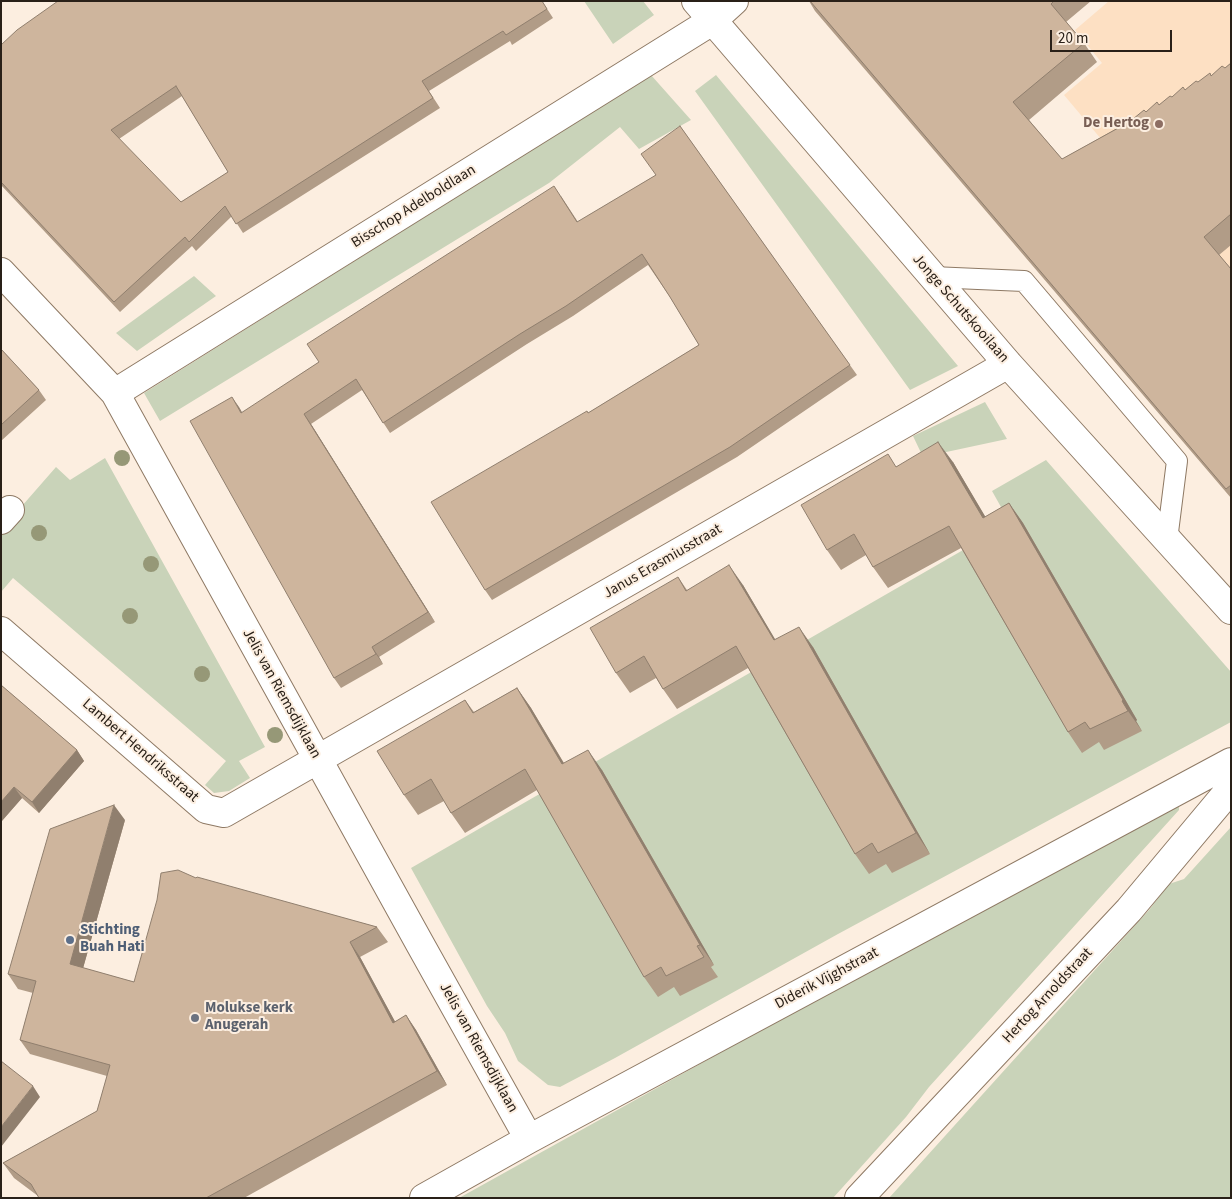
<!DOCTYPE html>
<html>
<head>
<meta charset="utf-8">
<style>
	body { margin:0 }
	#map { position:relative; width:1232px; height:1199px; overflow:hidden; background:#fceee0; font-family:"Source Sans 3",sans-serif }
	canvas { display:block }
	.frame { position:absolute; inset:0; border:2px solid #292018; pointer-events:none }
	.scale { position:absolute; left:1050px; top:30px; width:122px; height:22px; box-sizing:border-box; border:2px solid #292018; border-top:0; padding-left:6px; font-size:15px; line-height:18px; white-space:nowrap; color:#292018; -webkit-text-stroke:4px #fceee0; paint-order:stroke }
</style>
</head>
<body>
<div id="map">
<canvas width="1232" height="1199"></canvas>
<div class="frame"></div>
<div class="scale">20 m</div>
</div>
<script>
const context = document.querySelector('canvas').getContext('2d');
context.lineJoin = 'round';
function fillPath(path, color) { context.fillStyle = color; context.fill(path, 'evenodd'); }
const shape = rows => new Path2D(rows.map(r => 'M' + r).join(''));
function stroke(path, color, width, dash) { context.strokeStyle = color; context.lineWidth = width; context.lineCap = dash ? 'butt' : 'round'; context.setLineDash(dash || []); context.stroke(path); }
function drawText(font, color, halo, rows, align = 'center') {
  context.font = font + ' "Source Sans 3",sans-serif'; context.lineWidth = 4; context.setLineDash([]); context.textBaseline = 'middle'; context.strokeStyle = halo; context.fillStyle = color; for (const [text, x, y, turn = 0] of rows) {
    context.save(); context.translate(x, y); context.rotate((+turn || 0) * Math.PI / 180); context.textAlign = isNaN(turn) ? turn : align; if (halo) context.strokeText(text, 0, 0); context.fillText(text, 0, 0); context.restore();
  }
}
const built = shape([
	[1109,1,1231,1,1231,275,1112,152,1064,95,1102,63,1075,30]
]);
const green = shape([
	[584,1,643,1,654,15,613,44],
	[651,75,691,120,639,149,620,127,549,183,160,421,144,393],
	[716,75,958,366,910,390,695,91],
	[194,276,216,296,137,351,116,333],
	[985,402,1007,439,923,457,913,436],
	[105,458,265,747,239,761,250,778,229,791,214,793,205,785,226,761,13,578,1,592,1,530,56,467,70,480],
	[1046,460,1231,672,1231,722,838,934,615,1058,560,1087,548,1085,518,1061,505,1033,487,1006,411,868,1010,523,992,491],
	[1179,806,1179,810,929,1087,906,1117,833,1198,459,1198,860,975,1163,811],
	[1231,827,1231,1198,889,1198,1149,910,1169,884,1184,879]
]);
const service = shape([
	[932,277,1024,281,1177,461,1167,540]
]);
const minor = shape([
	[696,1,1008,364,1231,610],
	[1,272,115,393,420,944,529,1139],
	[115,393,712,21,734,1],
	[1,520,10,510],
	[1,631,206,809,224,813,1008,364],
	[424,1198,529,1139,1231,762],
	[859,1198,1129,910,1231,788]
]);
const trees = [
	[122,458],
	[39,533],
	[151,564],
	[130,616],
	[202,674],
	[275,735]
];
const wall = shape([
	[542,1,553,18,512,45,510,41,429,91,440,108,243,233,232,216,196,251,192,246,120,312,1,185,1,45],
	[182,96,228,172,181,202,119,139],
	[809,1,1091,1,1066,22,1084,43,1097,62,1029,120,1062,159,1225,68,1231,63,1231,245,1219,255,1231,269,1231,498,815,11],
	[680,126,857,375,737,457,492,600,485,590,588,413,699,345,670,297,648,265,573,316,527,344,390,433,362,390,311,424,435,622,379,657,383,664,341,688,334,678,239,407,242,413,319,362,561,196,578,222,656,175],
	[1,349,39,390,46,400,1,441],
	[953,462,985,517,1009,503,1023,523,1137,720,1136,721,1142,731,1104,750,1099,742,1082,753,1068,732,961,548,888,588,873,567,866,555,841,570,827,550,897,466],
	[678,577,687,590,743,585,775,640,813,647,930,854,892,873,886,864,869,874,855,854,748,668,677,709,663,689,656,678,630,693,616,673],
	[1,685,77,750,84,761,39,813,22,798,1,822],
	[517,688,531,708,564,763,602,770,714,965,711,967,718,977,680,996,674,987,658,997,644,977,537,790,465,833,451,813,444,801,418,815,404,795,465,700,474,712],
	[125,820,83,968,134,982,196,878,377,927,388,942,360,957,395,1022,406,1015,416,1030,447,1085,244,1198,39,1198,38,1196,14,1178,3,1163,97,1111,107,1076,30,1054,20,1040,33,993,18,989,8,974]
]);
const shadedWall = shape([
	[232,397,239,407,248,423,241,413],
	[304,414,311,424,435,622,428,612],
	[938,442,953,462,998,538,983,518],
	[1009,503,1023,523,1137,720,1136,721,1142,731,1128,711],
	[729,565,743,585,788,661,774,640],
	[799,627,813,647,930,854,916,833],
	[372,647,379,657,383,664,376,654],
	[517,688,531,708,576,784,562,764],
	[77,750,84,761,39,813,32,802],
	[588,750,602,770,714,965,700,945],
	[14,787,22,798,1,822,1,802],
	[114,805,125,820,80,979,70,964],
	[350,942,360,957,404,1038,393,1023],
	[406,1015,416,1030,447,1085,437,1071],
	[33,1086,40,1097,1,1147,1,1127]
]);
const building = shape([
	[58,1,542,1,547,9,506,35,503,31,422,81,433,98,236,224,225,206,189,242,185,237,114,302,1,182,1,45,17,30,58,1],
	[176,86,228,172,181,202,111,130,176,86],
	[810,1,1054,1,1051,4,1084,43,1013,102,1062,159,1120,127,1131,117,1133,119,1144,110,1146,112,1157,102,1159,105,1170,96,1172,97,1183,87,1185,90,1196,81,1198,82,1210,73,1211,76,1222,66,1225,68,1231,63,1231,214,1204,237,1231,269,1231,485,1226,489,810,1],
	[680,126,850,365,730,447,485,590,431,502,587,411,588,413,699,345,670,297,642,254,566,306,520,334,383,423,356,379,304,414,428,612,372,647,376,654,334,678,190,421,232,397,241,413,319,362,307,344,554,186,577,222,656,175,641,154,680,126],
	[1,349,39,390,1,425,1,349],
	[938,442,983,518,1009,503,1123,700,1122,701,1128,711,1090,729,1085,722,1068,732,949,526,873,567,854,534,827,550,801,505,888,454,896,467,938,442],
	[729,565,774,640,799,627,916,833,878,853,872,843,855,854,736,646,663,689,644,656,616,673,590,628,678,577,686,591,729,565],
	[1,685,77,750,32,802,14,787,1,802,1,685],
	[517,688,562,764,588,750,700,945,697,946,704,957,666,976,661,967,644,977,525,769,451,813,431,779,404,795,377,751,465,700,473,713,517,688],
	[114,805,70,964,134,982,157,900,161,873,178,870,196,878,197,877,377,927,350,942,393,1023,406,1015,437,1071,206,1198,39,1198,31,1184,3,1163,97,1111,110,1065,20,1040,36,981,8,974,50,829,114,805],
	[1,1061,33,1086,1,1127,1,1061]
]);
const markers = [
	[1159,124,5,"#8d6e63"],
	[70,940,5,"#5c6f8a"],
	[195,1018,5,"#6b7280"]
];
const educationNames = [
	["De Hertog",1149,124]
];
const streetNames = [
	["Bisschop Adelboldlaan",414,207,-32],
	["Jonge Schutskooilaan",960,309,49],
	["Janus Erasmiusstraat",663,562,-30],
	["Jelis van Riemsdijklaan",281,694,61],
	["Lambert Hendriksstraat",140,751,41],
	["Diderik Vijghstraat",827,979,-28],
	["Hertog Arnoldstraat",1048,996,-47],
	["Jelis van Riemsdijklaan",478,1048,61]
];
const serviceNames = [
	["Stichting",80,931],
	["Buah Hati",80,948]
];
const worshipNames = [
	["Molukse kerk",205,1009],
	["Anugerah",205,1026]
];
fillPath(built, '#fde0c3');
fillPath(green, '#c9d3b9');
stroke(service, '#8e7964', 22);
stroke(minor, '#8e7964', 30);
stroke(service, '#fff', 20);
stroke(minor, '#fff', 28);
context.fillStyle = '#969877';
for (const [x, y] of trees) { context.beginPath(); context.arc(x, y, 8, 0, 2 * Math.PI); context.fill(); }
fillPath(wall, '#b19c87');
fillPath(shadedWall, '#907f6e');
fillPath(building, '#ceb59d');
stroke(building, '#907f6e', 1);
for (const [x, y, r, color] of markers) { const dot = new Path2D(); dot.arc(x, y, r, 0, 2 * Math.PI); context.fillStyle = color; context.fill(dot); stroke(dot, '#fceee0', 2); }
drawText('bold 15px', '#785e54', '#fceee0', educationNames, 'right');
drawText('15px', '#292018', '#fceee0', streetNames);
drawText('bold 15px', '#4e5e75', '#fceee0', serviceNames, 'left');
drawText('bold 15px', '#5b616d', '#fceee0', worshipNames, 'left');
</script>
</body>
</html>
